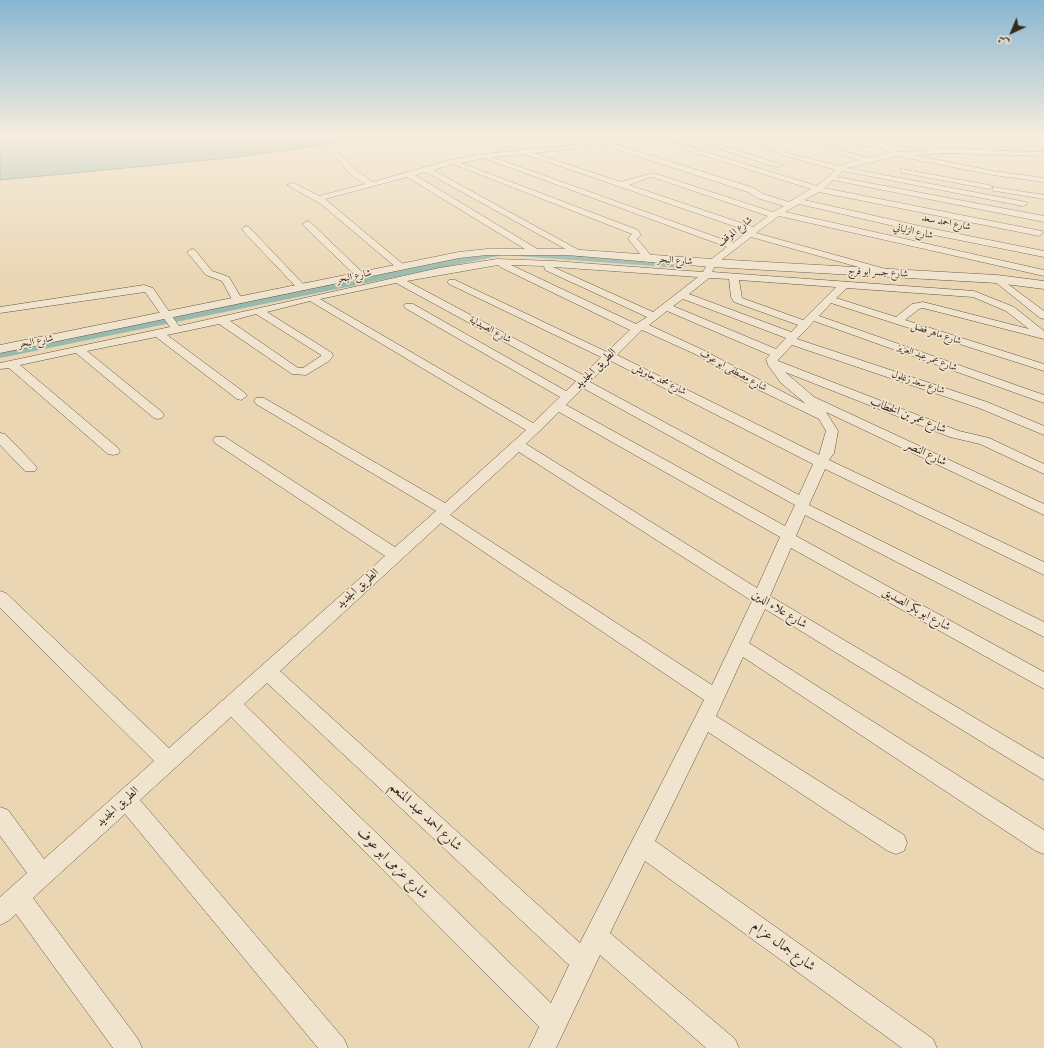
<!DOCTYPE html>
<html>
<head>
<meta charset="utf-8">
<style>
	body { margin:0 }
	#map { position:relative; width:1044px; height:1048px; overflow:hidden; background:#ead6b3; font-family:"IM FELL Double Pica",Amiri,serif }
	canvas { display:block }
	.north { position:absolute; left:992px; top:12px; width:40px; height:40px; -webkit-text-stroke:3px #f1e4ce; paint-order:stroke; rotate:224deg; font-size:11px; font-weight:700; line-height:16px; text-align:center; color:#38281d }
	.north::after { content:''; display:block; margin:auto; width:14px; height:18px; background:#38281d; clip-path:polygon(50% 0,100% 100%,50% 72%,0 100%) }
</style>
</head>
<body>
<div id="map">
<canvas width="1044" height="1048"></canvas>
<div class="north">ش</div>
</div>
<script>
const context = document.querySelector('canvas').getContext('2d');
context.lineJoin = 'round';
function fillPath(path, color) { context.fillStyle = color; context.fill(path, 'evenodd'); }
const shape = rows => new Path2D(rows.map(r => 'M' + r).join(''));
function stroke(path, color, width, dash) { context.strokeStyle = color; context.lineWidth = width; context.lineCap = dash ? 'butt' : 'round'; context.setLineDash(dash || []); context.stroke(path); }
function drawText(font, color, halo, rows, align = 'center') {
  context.font = font + ' "IM FELL Double Pica",Amiri,serif'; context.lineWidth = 3.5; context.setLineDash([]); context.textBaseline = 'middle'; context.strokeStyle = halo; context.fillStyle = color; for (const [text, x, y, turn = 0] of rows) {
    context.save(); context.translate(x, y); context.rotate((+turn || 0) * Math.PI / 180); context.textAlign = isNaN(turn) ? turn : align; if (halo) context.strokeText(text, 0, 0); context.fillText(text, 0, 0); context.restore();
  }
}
const water = shape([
	[11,136,367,136,317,146,229,158,0,180,0,137,11,136]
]);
const canal = shape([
	[503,249,682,262,688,265,682,268,503,255,0,358,0,350,503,249]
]);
const minor = shape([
	[611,136,624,136,605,141,754,188,763,194,789,202,811,189,642,136,653,136,817,186,836,170,787,156,733,136,743,136,791,154,840,166,859,160,825,148,805,136,813,136,829,146,866,158,891,153,881,147,859,146,841,136,849,136,862,143,874,143,864,136,872,136,898,152,950,149,1044,152,1044,156,950,153,913,155,993,171,1044,178,1044,182,993,175,897,156,847,168,1026,202,1027,204,1023,206,843,171,837,177,1044,216,1044,222,833,180,824,188,1042,231,1043,233,1039,236,819,192,804,200,924,227,1044,251,1044,257,924,233,799,204,785,212,1044,270,1044,276,779,216,756,233,893,271,895,273,890,276,887,275,751,237,716,264,712,272,974,291,1014,307,1044,331,1044,339,923,308,919,309,905,320,1044,364,1044,371,831,303,819,316,1044,395,1044,403,814,321,797,339,987,402,1044,426,1044,435,979,408,792,345,778,360,778,361,959,431,989,438,1044,464,1044,474,980,444,950,437,785,372,814,397,1044,504,1044,515,826,412,838,431,834,453,829,460,1044,562,1044,575,825,469,809,505,1044,622,1044,637,805,515,796,536,1044,672,1044,689,791,548,770,596,1044,759,1044,780,765,609,749,643,1044,830,1044,854,1036,851,743,657,716,716,904,835,907,843,904,851,896,854,888,851,708,732,655,841,933,1039,937,1048,902,1048,645,861,610,933,735,1039,739,1048,706,1048,600,955,556,1048,529,1048,539,1027,231,717,140,800,344,1039,348,1048,318,1048,125,814,33,898,138,1039,142,1048,113,1048,16,914,8,921,0,925,0,897,27,873,0,836,0,807,8,810,44,859,154,761,0,608,0,591,6,593,169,748,385,556,215,443,213,440,215,437,225,437,395,547,436,511,256,404,254,401,256,398,264,398,445,503,526,430,310,301,267,312,332,353,333,356,329,361,306,375,292,374,219,324,167,335,245,393,247,396,241,400,237,399,156,337,87,351,162,412,164,415,162,418,158,419,154,418,76,353,20,365,118,448,120,451,118,454,113,455,108,454,9,368,0,369,0,363,170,327,145,292,0,313,0,307,144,285,153,288,179,326,439,268,497,259,554,261,703,272,709,261,727,247,484,158,461,163,638,230,641,235,637,239,654,259,649,262,646,261,629,240,628,238,632,234,453,164,433,170,586,254,584,256,578,256,426,172,415,175,539,250,539,254,533,254,407,177,325,199,404,265,406,267,401,270,398,269,321,204,287,185,294,183,319,196,365,184,350,174,331,151,334,149,356,170,373,182,450,160,483,154,570,145,611,136],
	[597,143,748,192,757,198,784,206,773,212,653,173,621,182,533,153,570,149,597,143],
	[527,154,528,155,748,231,733,243,492,157,527,154],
	[650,177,652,177,768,216,753,227,629,185,650,177],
	[498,265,500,267,630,330,607,352,455,280,449,280,447,282,449,284,601,357,583,375,407,281,498,265],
	[511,265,544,266,545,270,647,317,636,324,511,265],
	[553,267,554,267,698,277,653,312,553,267],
	[709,278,729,279,731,297,734,302,798,325,791,332,689,294,709,278],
	[739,280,836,287,803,320,742,298,739,280],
	[396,283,576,381,566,391,413,304,405,304,404,306,405,308,560,397,533,423,320,299,396,283],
	[847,288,973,297,1006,311,1029,329,923,302,912,304,896,317,836,298,847,288],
	[683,299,786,338,776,349,673,306,683,299],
	[667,311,770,355,766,359,768,365,781,383,806,404,703,350,649,325,667,311],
	[256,314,321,355,321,356,303,368,298,368,230,321,256,314],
	[642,330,695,354,759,390,819,419,826,431,819,455,617,355,642,330],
	[611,361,813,464,799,495,590,382,611,361],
	[583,388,795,505,785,526,566,405,583,388],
	[559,412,780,537,757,588,526,444,559,412],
	[519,452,752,601,712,685,450,515,519,452],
	[441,523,704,700,580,943,280,671,441,523],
	[267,683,569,965,551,1003,244,704,267,683],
	[680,136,691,136,783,165,776,167,680,136],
	[1013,136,1044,137,1044,141,1016,138,1013,136],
	[901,169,989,185,993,187,989,189,904,173,901,173,901,169],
	[993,187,1044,195,1044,199,996,191,993,191,993,187],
	[307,221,310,222,363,273,365,275,363,277,357,277,304,226,303,224,307,221],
	[246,226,249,227,305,286,307,288,305,290,299,290,243,231,242,229,246,226],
	[192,249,195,250,212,271,229,277,243,301,242,303,234,303,222,281,206,275,187,252,192,249],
	[997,276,1044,311,1044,319,1040,318,994,281,992,279,997,276],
	[0,433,5,434,35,465,37,468,35,471,25,471,0,445,0,433]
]);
const tertiary = shape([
	[487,249,567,249,712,259,997,275,1044,281,1044,289,997,283,712,267,567,255,487,255,459,258,0,353,0,345,459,252,487,249]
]);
const farStreetnames = [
	["شارع احمد سعد",946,223,11],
	["شارع الموقف",735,232,-38],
	["شارع الزلباني",913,232,13],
	["شارع البحر",675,261,4],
	["شارع جسر ابو فرج",878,273,3],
	["شارع البحر",354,277,-12],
	["شارع الصيدلية",490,330,28],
	["شارع ماهر فضل",936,334,18],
	["شارع البحر",36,342,-11],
	["شارع عمر عبد العزيز",927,358,20],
	["شارع مصطفى ابو عوف",733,371,29],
	["شارع محمد جاويش",659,380,26],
	["شارع سعد زغلول",918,383,18]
];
const streetNames = [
	["الطريق الجديد",596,369,-44],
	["شارع عمر بن الخطاب",908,416,21],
	["شارع النصر",926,454,25],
	["الطريق الجديد",358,589,-42],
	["شارع علاء الدين",779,610,31],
	["شارع ابو بكر الصديق",916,610,29],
	["الطريق الجديد",118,807,-42]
];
const nearStreetnames = [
	["شارع احمد عبد المنعم",425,817,43],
	["شارع عزمى ابو عوف",392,864,45],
	["شارع جمال عزام",783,947,36]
];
fillPath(water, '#98b9ae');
stroke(water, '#727f74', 1);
fillPath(canal, '#98b9ae');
stroke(minor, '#645442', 1);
stroke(tertiary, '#645442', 1);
fillPath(minor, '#f1e4ce');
fillPath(tertiary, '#f1e4ce');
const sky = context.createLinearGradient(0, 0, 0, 283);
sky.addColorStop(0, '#88b6d1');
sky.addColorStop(0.48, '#f6eddd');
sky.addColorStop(1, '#f6eddd00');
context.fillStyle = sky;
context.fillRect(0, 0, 1044, 283);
drawText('10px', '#38281d', '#f1e4ce', farStreetnames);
drawText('12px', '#38281d', '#f1e4ce', streetNames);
drawText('14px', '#38281d', '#f1e4ce', nearStreetnames);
</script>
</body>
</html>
